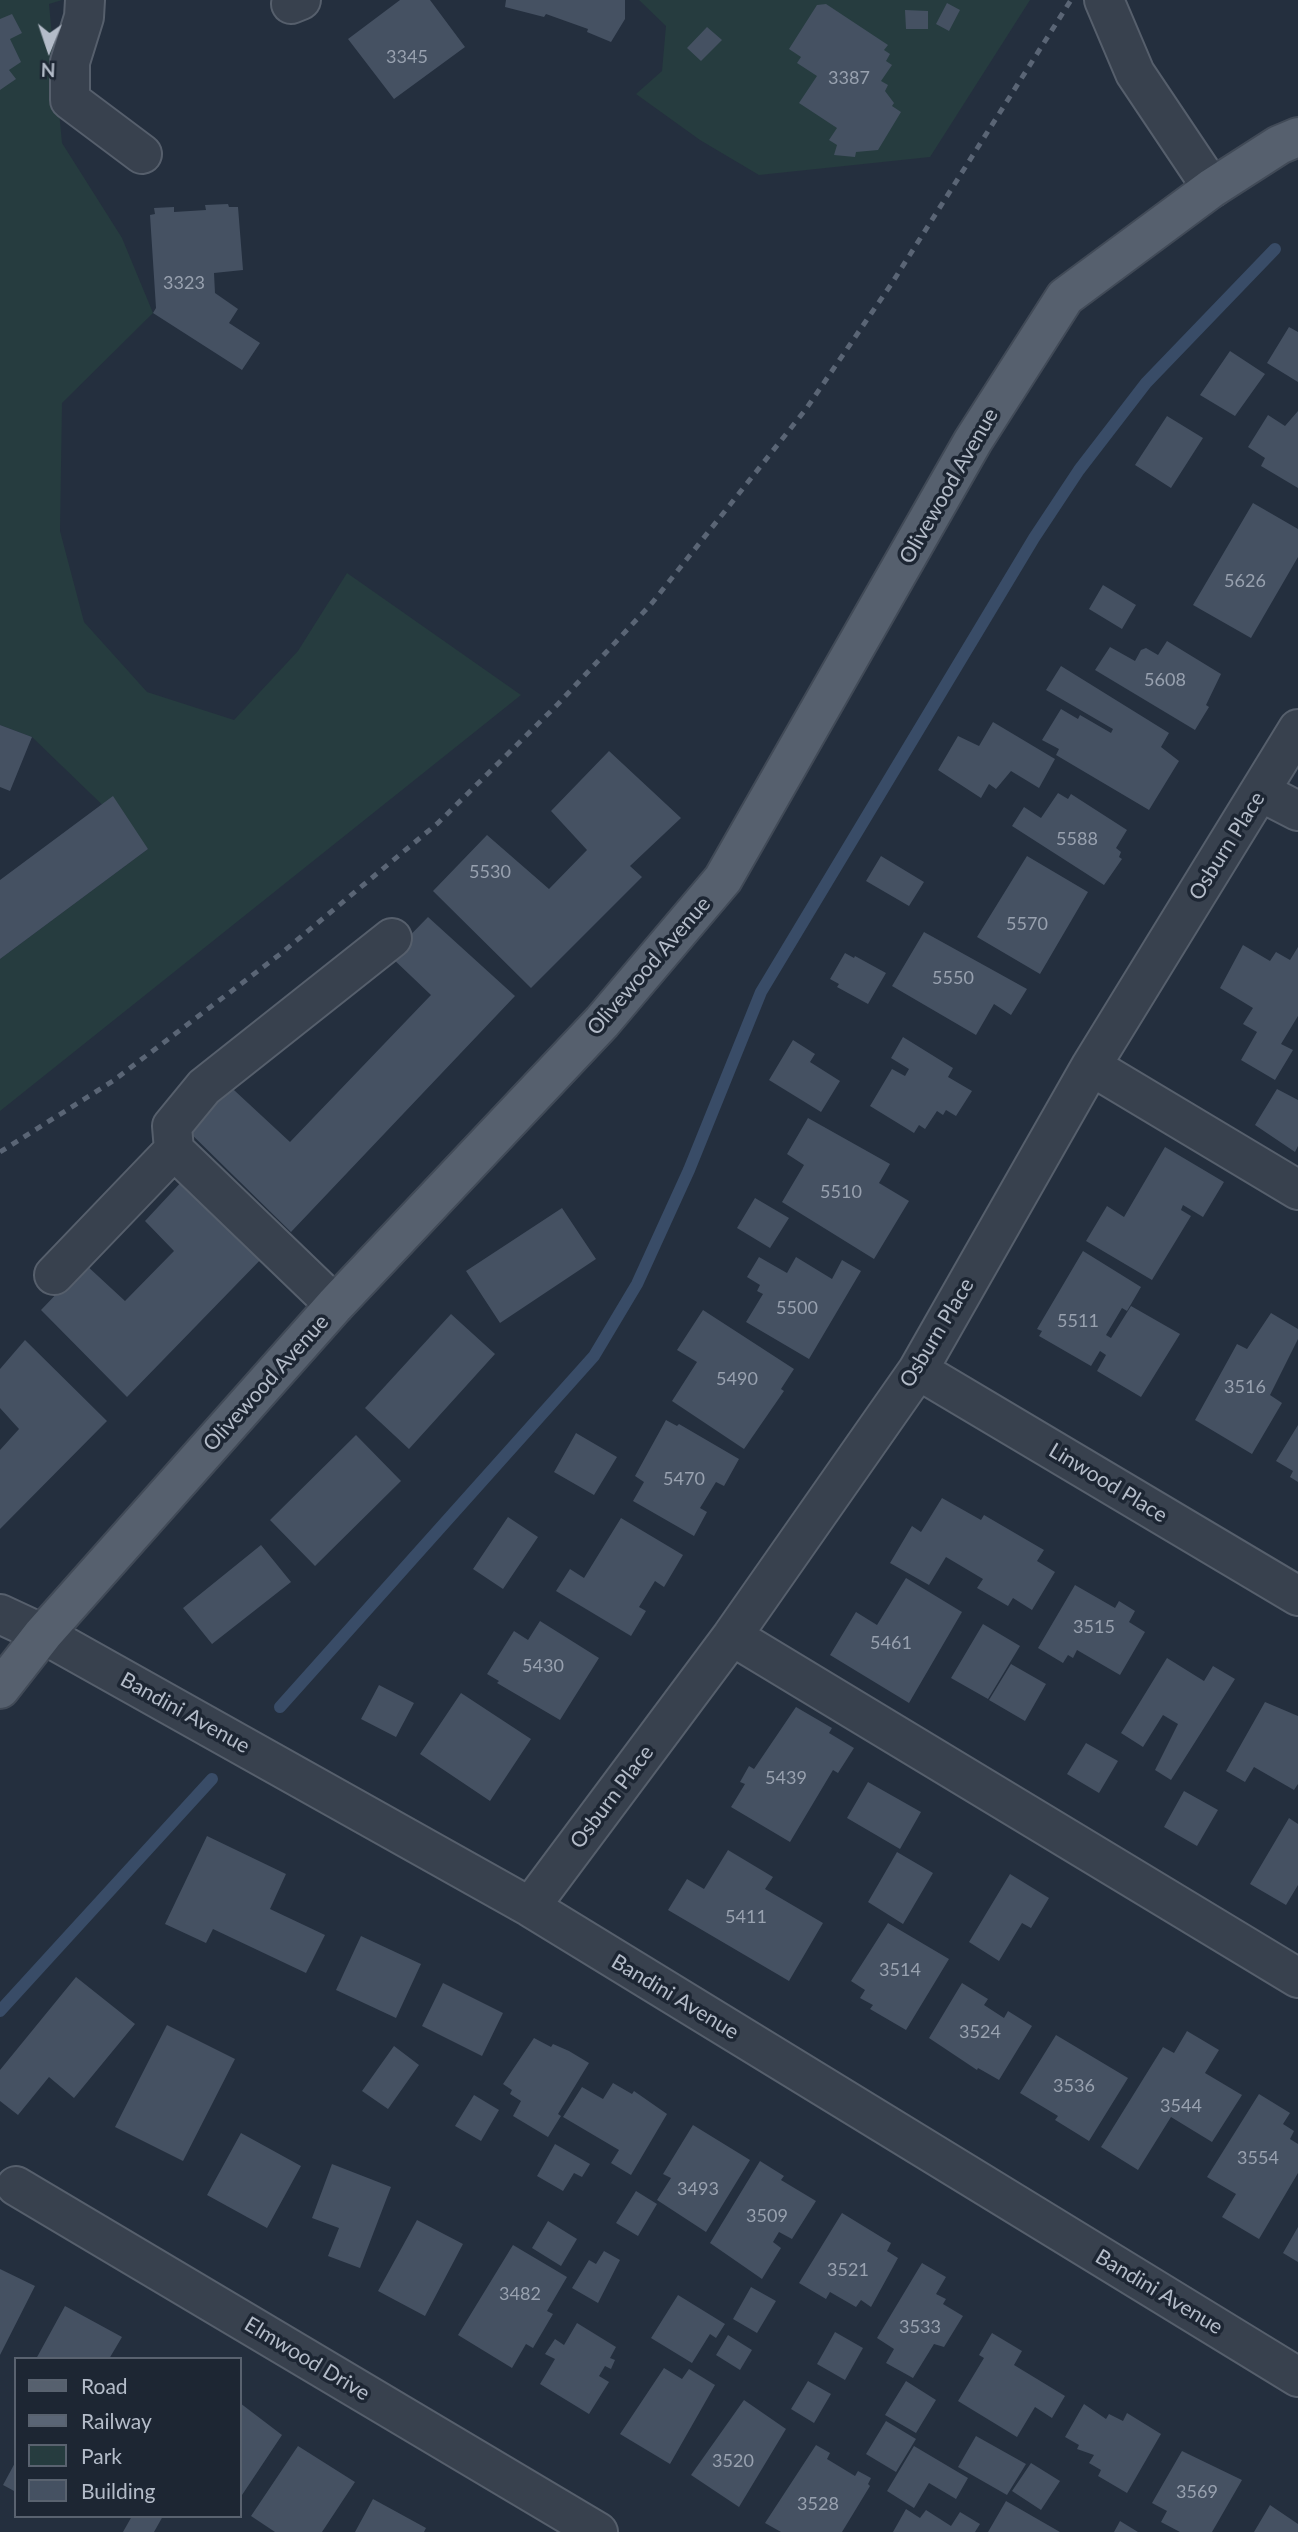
<!DOCTYPE html>
<html>
<head>
<meta charset="utf-8">
<style>
	body { margin:0 }
	#map { position:relative; width:1298px; height:2532px; overflow:hidden; background:#242f3e; font-family:Lato,sans-serif }
	canvas { display:block }
	.legend { position:absolute; left:14px; top:2357px; width:228px; height:161px; box-sizing:border-box; background:#1d2633; border:2px solid #59626f; margin:0; padding:9px 12px; list-style:none; font-size:21px; color:#b4bcc9 }
	.legend li { display:flex; align-items:center; gap:14px; height:35px }
	.legend b { width:35px; border:2px solid #59626f }
	.north { position:absolute; left:14px; top:14px; width:70px; height:70px; -webkit-text-stroke:5px #1d2633; paint-order:stroke; rotate:182deg; font-size:19px; font-weight:700; line-height:28px; text-align:center; color:#b4bcc9 }
	.north::after { content:''; display:block; margin:auto; width:24px; height:32px; background:#b4bcc9; clip-path:polygon(50% 0,100% 100%,50% 72%,0 100%) }
</style>
</head>
<body>
<div id="map">
<canvas width="1298" height="2532"></canvas>
<ul class="legend">
<li><b style="height:9px;background:#56606e"></b>Road</li>
<li><b style="height:9px;background:#5a6575"></b>Railway</li>
<li><b style="height:19px;background:#263c3f"></b>Park</li>
<li><b style="height:19px;background:#455162"></b>Building</li>
</ul>
<div class="north">N</div>
</div>
<script>
const context = document.querySelector('canvas').getContext('2d');
context.lineJoin = 'round';
function fillPath(path, color) { context.fillStyle = color; context.fill(path, 'evenodd'); }
const shape = rows => new Path2D(rows.map(r => 'M' + r).join(''));
function stroke(path, color, width, dash) { context.strokeStyle = color; context.lineWidth = width; context.lineCap = dash ? 'butt' : 'round'; context.setLineDash(dash || []); context.stroke(path); }
function drawText(font, color, halo, rows, align = 'center') {
  context.font = font + ' Lato,sans-serif'; context.lineWidth = 7; context.setLineDash([]); context.textBaseline = 'middle'; context.strokeStyle = halo; context.fillStyle = color; for (const [text, x, y, turn = 0] of rows) {
    context.save(); context.translate(x, y); context.rotate((+turn || 0) * Math.PI / 180); context.textAlign = isNaN(turn) ? turn : align; if (halo) context.strokeText(text, 0, 0); context.fillText(text, 0, 0); context.restore();
  }
}
const green = shape([
	[0,0,62,0,49,4,62,143,122,238,153,313,62,403,60,531,84,622,147,692,234,720,298,651,347,573,521,695,0,1111,0,959,148,849,32,737,0,725],
	[639,0,1030,0,930,157,759,175,700,140,636,94,662,71,666,26]
]);
const stream = shape([
	[280,1707,594,1356,637,1284,689,1170,761,992,1034,538,1079,470,1146,383,1275,249],
	[0,2011,212,1779]
]);
const building = shape([
	[400,0,430,0,465,47,394,99,348,39],
	[506,0,625,0,625,19,611,42,587,32,588,29,546,14,544,17,505,7],
	[947,3,960,10,949,31,936,24],
	[826,4,888,45,884,50,890,54,886,61,892,65,881,81,888,85,885,91,894,103,892,106,901,112,878,150,856,152,855,157,834,155,837,145,829,140,837,128,799,103,817,76,797,63,801,57,789,49,817,5],
	[905,10,928,11,928,29,906,29],
	[12,14,22,33,10,39,21,62,9,70,16,79,0,90,0,19],
	[707,27,722,40,701,61,687,48],
	[228,204,229,207,238,207,243,270,214,273,215,293,238,309,229,323,260,343,242,370,153,313,156,308,150,215,155,214,154,208,174,207,174,212,206,210,205,205],
	[1289,327,1298,332,1298,382,1267,363],
	[1230,351,1265,374,1235,416,1200,395],
	[1298,411,1298,488,1261,466,1265,458,1248,447,1268,415,1285,426],
	[1167,416,1203,438,1171,488,1135,465],
	[1253,503,1298,529,1298,557,1251,638,1193,605],
	[1103,585,1136,605,1122,629,1089,609],
	[1167,641,1221,674,1206,705,1209,707,1195,730,1095,670,1110,647,1135,661,1141,650,1146,648,1158,655],
	[1061,666,1169,733,1161,747,1179,761,1149,810,1056,755,1059,749,1042,740,1061,709,1078,719,1080,715,1111,733,1113,729,1046,690],
	[993,722,1055,759,1039,788,1011,771,996,789,989,784,981,798,938,770,958,736,979,746],
	[0,725,32,737,10,791,0,787],
	[609,751,681,818,630,866,642,877,531,988,433,891,487,835,549,889,587,850,551,811],
	[1058,793,1068,799,1071,794,1127,830,1116,848,1121,852,1119,857,1122,859,1104,885,1012,826,1024,807,1041,818],
	[113,796,148,849,0,959,0,880],
	[881,856,924,882,909,906,866,881],
	[1027,856,1088,892,1040,974,977,937],
	[428,917,515,996,291,1232,180,1123,221,1078,290,1142,431,995,390,956],
	[924,932,1027,989,1011,1015,994,1004,976,1035,892,986],
	[1243,945,1270,961,1276,952,1290,960,1298,947,1298,1016,1281,1044,1293,1050,1275,1080,1241,1060,1257,1032,1243,1024,1253,1008,1220,988],
	[845,953,854,958,855,956,886,973,868,1004,837,987,839,984,830,979],
	[903,1037,953,1068,948,1077,972,1091,956,1116,946,1110,943,1115,937,1111,925,1129,919,1125,914,1133,870,1106,892,1069,905,1076,909,1069,891,1058],
	[793,1040,815,1054,810,1062,840,1081,821,1112,769,1080],
	[1277,1089,1298,1100,1298,1146,1295,1152,1255,1125],
	[808,1118,890,1164,879,1183,909,1201,874,1259,782,1202,804,1165,787,1154],
	[1165,1147,1224,1182,1203,1217,1183,1205,1181,1210,1191,1216,1152,1280,1086,1241,1107,1206,1124,1217],
	[185,1178,267,1253,127,1397,41,1310,85,1264,125,1301,174,1251,145,1221],
	[755,1198,789,1218,770,1248,737,1228],
	[562,1208,596,1259,500,1323,466,1271],
	[1083,1251,1141,1287,1127,1311,1122,1308,1106,1335,1111,1338,1131,1306,1180,1334,1141,1397,1097,1371,1106,1355,1100,1351,1091,1366,1039,1336,1042,1331,1037,1329],
	[759,1257,787,1273,796,1257,832,1279,842,1260,861,1271,809,1359,746,1322,763,1294,757,1291,760,1285,747,1277],
	[703,1310,794,1369,781,1389,784,1391,744,1449,672,1401,697,1362,677,1350],
	[1271,1313,1298,1329,1298,1339,1270,1395,1282,1403,1252,1454,1195,1420,1237,1344,1247,1349],
	[451,1314,495,1354,409,1449,365,1408],
	[25,1340,107,1421,0,1529,0,1450,19,1429,0,1408,0,1369],
	[666,1420,677,1426,679,1424,739,1459,724,1486,716,1482,700,1508,707,1512,694,1536,633,1501,644,1482,635,1476],
	[1298,1425,1298,1482,1290,1477,1293,1471,1276,1461],
	[576,1433,617,1457,594,1495,554,1472],
	[356,1435,401,1481,315,1566,270,1520],
	[942,1498,981,1520,984,1515,1044,1550,1037,1561,1055,1572,1032,1610,1013,1598,1008,1606,977,1588,983,1579,946,1557,929,1585,890,1563,912,1526,921,1532],
	[508,1517,538,1537,503,1589,473,1569],
	[621,1518,683,1555,664,1587,655,1581,639,1607,646,1611,631,1636,556,1591,570,1569,584,1578],
	[261,1545,291,1582,212,1644,183,1608],
	[906,1578,962,1612,909,1703,830,1655,856,1612,877,1625],
	[1075,1585,1115,1608,1119,1601,1135,1611,1129,1622,1145,1632,1120,1675,1077,1650,1073,1658,1068,1655,1063,1663,1038,1648],
	[540,1621,599,1658,560,1720,497,1683,499,1681,487,1674,514,1631,528,1640],
	[983,1624,1020,1646,988,1699,951,1678],
	[1167,1658,1204,1681,1213,1666,1235,1679,1171,1780,1155,1770,1178,1724,1163,1715,1143,1747,1121,1733],
	[1011,1664,1046,1684,1025,1721,989,1700],
	[379,1685,414,1703,396,1737,361,1719],
	[461,1693,531,1739,490,1801,420,1754],
	[1265,1702,1298,1716,1298,1784,1294,1790,1254,1767,1245,1782,1226,1771],
	[796,1707,832,1728,829,1733,854,1748,838,1773,833,1770,790,1842,731,1807,745,1784,740,1782,749,1766,754,1769],
	[1086,1743,1118,1761,1099,1793,1067,1774],
	[868,1782,921,1812,900,1849,847,1818],
	[1184,1791,1218,1810,1197,1846,1164,1827],
	[1289,1818,1298,1824,1298,1885,1286,1905,1250,1884],
	[207,1836,286,1874,270,1909,325,1935,306,1973,213,1929,206,1943,165,1924],
	[728,1850,773,1877,765,1889,823,1923,789,1981,668,1910,687,1879,704,1889],
	[897,1852,933,1873,903,1924,868,1902],
	[1010,1874,1049,1898,1031,1928,1022,1923,999,1961,969,1942],
	[888,1923,949,1959,906,2030,870,2009,873,2005,860,1998,865,1990,851,1981],
	[361,1936,421,1964,396,2018,336,1990],
	[76,1977,135,2024,74,2098,49,2077,18,2115,0,2101,0,2070],
	[443,1983,503,2013,482,2056,422,2026],
	[962,1983,988,1999,984,2005,1004,2018,1008,2011,1032,2026,999,2080,978,2068,977,2070,929,2038],
	[167,2025,235,2059,183,2161,115,2127],
	[1187,2031,1219,2050,1205,2073,1242,2095,1212,2142,1171,2117,1138,2170,1101,2147,1163,2047,1174,2053],
	[1056,2035,1128,2078,1089,2141,1055,2120,1058,2116,1020,2093],
	[534,2038,551,2047,553,2044,569,2051,589,2063,558,2114,561,2116,548,2137,513,2116,521,2101,510,2094,512,2090,503,2084],
	[394,2046,419,2065,388,2109,362,2091],
	[613,2083,632,2094,634,2091,667,2114,631,2175,611,2163,619,2150,563,2117,582,2087,603,2099],
	[1259,2094,1290,2113,1283,2124,1294,2131,1290,2139,1298,2144,1298,2173,1259,2239,1222,2217,1236,2194,1207,2177],
	[474,2095,499,2110,481,2141,455,2126],
	[693,2125,750,2160,706,2232,657,2200,671,2178,663,2174],
	[241,2133,301,2166,267,2228,207,2195],
	[555,2144,590,2164,582,2177,574,2173,563,2191,537,2176],
	[760,2161,784,2176,781,2180,816,2201,792,2239,779,2232,773,2242,781,2248,762,2279,710,2243],
	[332,2164,391,2187,360,2268,328,2256,339,2228,312,2218],
	[636,2191,657,2204,638,2236,616,2223],
	[842,2213,891,2243,887,2251,898,2258,871,2307,861,2300,856,2307,830,2292,826,2299,799,2283],
	[417,2220,463,2244,425,2316,378,2291],
	[548,2221,577,2239,561,2266,532,2248],
	[1298,2227,1298,2262,1283,2253],
	[513,2245,567,2277,547,2311,553,2314,533,2348,526,2344,512,2368,458,2335],
	[604,2251,620,2260,598,2303,572,2288,589,2260,596,2264],
	[922,2263,946,2277,936,2294,946,2299,943,2304,963,2316,944,2347,934,2344,913,2378,886,2363,894,2349,877,2338],
	[0,2269,35,2286,0,2355],
	[751,2287,776,2301,757,2333,733,2319],
	[678,2295,725,2324,716,2338,710,2334,692,2363,651,2338],
	[65,2306,122,2337,109,2359,36,2359],
	[577,2323,616,2347,610,2358,615,2360,611,2369,605,2366,599,2376,609,2382,589,2414,540,2384,555,2359,545,2354,555,2339,564,2345],
	[835,2332,863,2348,845,2380,817,2364],
	[992,2333,1022,2351,1014,2365,1065,2396,1052,2418,1035,2407,1017,2437,958,2401,984,2358,979,2355],
	[728,2335,752,2350,740,2370,716,2355],
	[664,2368,682,2379,689,2369,715,2385,670,2464,620,2434],
	[808,2381,831,2394,814,2423,791,2409],
	[906,2381,936,2400,916,2433,885,2415],
	[744,2400,786,2429,739,2507,691,2475],
	[240,2403,282,2435,240,2498],
	[1084,2404,1106,2419,1109,2414,1123,2421,1127,2413,1161,2434,1127,2493,1098,2476,1101,2470,1089,2463,1094,2455,1077,2449,1079,2445,1065,2437],
	[886,2421,916,2439,896,2472,866,2454],
	[976,2436,1026,2464,1007,2495,958,2467],
	[816,2445,830,2453,827,2459,855,2476,858,2471,871,2478,868,2484,870,2486,842,2532,781,2532,765,2523],
	[298,2446,355,2482,322,2532,275,2532,251,2516],
	[914,2446,968,2478,956,2499,929,2483,914,2508,887,2491],
	[1182,2451,1242,2480,1212,2532,1180,2532,1161,2522,1167,2511,1152,2503],
	[16,2461,16,2492,3,2485],
	[1031,2463,1060,2481,1041,2510,1012,2491],
	[373,2499,426,2528,424,2532,355,2532],
	[1006,2501,1060,2532,988,2532],
	[1270,2505,1298,2524,1298,2532,1254,2532],
	[906,2509,920,2518,926,2510,951,2526,960,2512,980,2524,975,2532,893,2532],
	[132,2516,163,2516,154,2532,123,2532],
	[1120,2521,1138,2532,1114,2532]
]);
const minor = shape([
	[85,0,84,17,70,62,70,100,142,154],
	[1104,0,1135,73,1212,188],
	[291,4,301,0],
	[1261,792,1298,811],
	[1091,1066,1298,1190],
	[174,1150,172,1126,204,1087,392,938],
	[54,1275,174,1150,335,1305],
	[918,1370,1298,1596],
	[0,1614,43,1634,530,1907,1298,2377],
	[732,1636,1298,1978],
	[530,1907,732,1636,918,1370,1091,1066,1298,729],
	[16,2186,598,2532]
]);
const major = shape([
	[0,1689,43,1634,335,1305,602,1022,723,879,973,441,1065,297,1212,188,1279,145,1298,137]
]);
const rail = shape([
	[0,1152,113,1081,279,955,438,823,558,704,652,603,806,409,892,283,1071,0]
]);
const numberNames = [
	["3345",407,57],
	["3387",849,78],
	["3323",184,283],
	["5626",1245,581],
	["5608",1165,680],
	["5588",1077,839],
	["5530",490,872],
	["5570",1027,924],
	["5550",953,978],
	["5510",841,1192],
	["5500",797,1308],
	["5511",1078,1321],
	["5490",737,1379],
	["3516",1245,1387],
	["5470",684,1479],
	["3515",1094,1627],
	["5461",891,1643],
	["5430",543,1666],
	["5439",786,1778],
	["5411",746,1917],
	["3514",900,1970],
	["3524",980,2032],
	["3536",1074,2086],
	["3544",1181,2106],
	["3554",1258,2158],
	["3493",698,2189],
	["3509",767,2216],
	["3521",848,2270],
	["3482",520,2294],
	["3533",920,2327],
	["3520",733,2461],
	["3569",1197,2492],
	["3528",818,2504]
];
const streetNames = [
	["Olivewood Avenue",949,486,-60],
	["Osburn Place",1227,846,-58],
	["Olivewood Avenue",649,966,-49],
	["Osburn Place",937,1333,-59],
	["Olivewood Avenue",266,1383,-48],
	["Linwood Place",1108,1483,31],
	["Bandini Avenue",185,1713,29],
	["Osburn Place",612,1797,-53],
	["Bandini Avenue",675,1997,31],
	["Bandini Avenue",1159,2292,31],
	["Elmwood Drive",307,2359,31]
];
fillPath(green, '#263c3f');
stroke(stream, '#394c67', 12);
fillPath(building, '#455162');
stroke(minor, '#565f6c', 42);
stroke(major, '#414a57', 42);
stroke(minor, '#38414e', 38);
stroke(major, '#56606e', 38);
stroke(rail, '#5a6575', 5, [7, 7]);
drawText('18px', '#98a1af', null, numberNames);
drawText('21px', '#b4bcc9', '#1d2633', streetNames);
</script>
</body>
</html>
